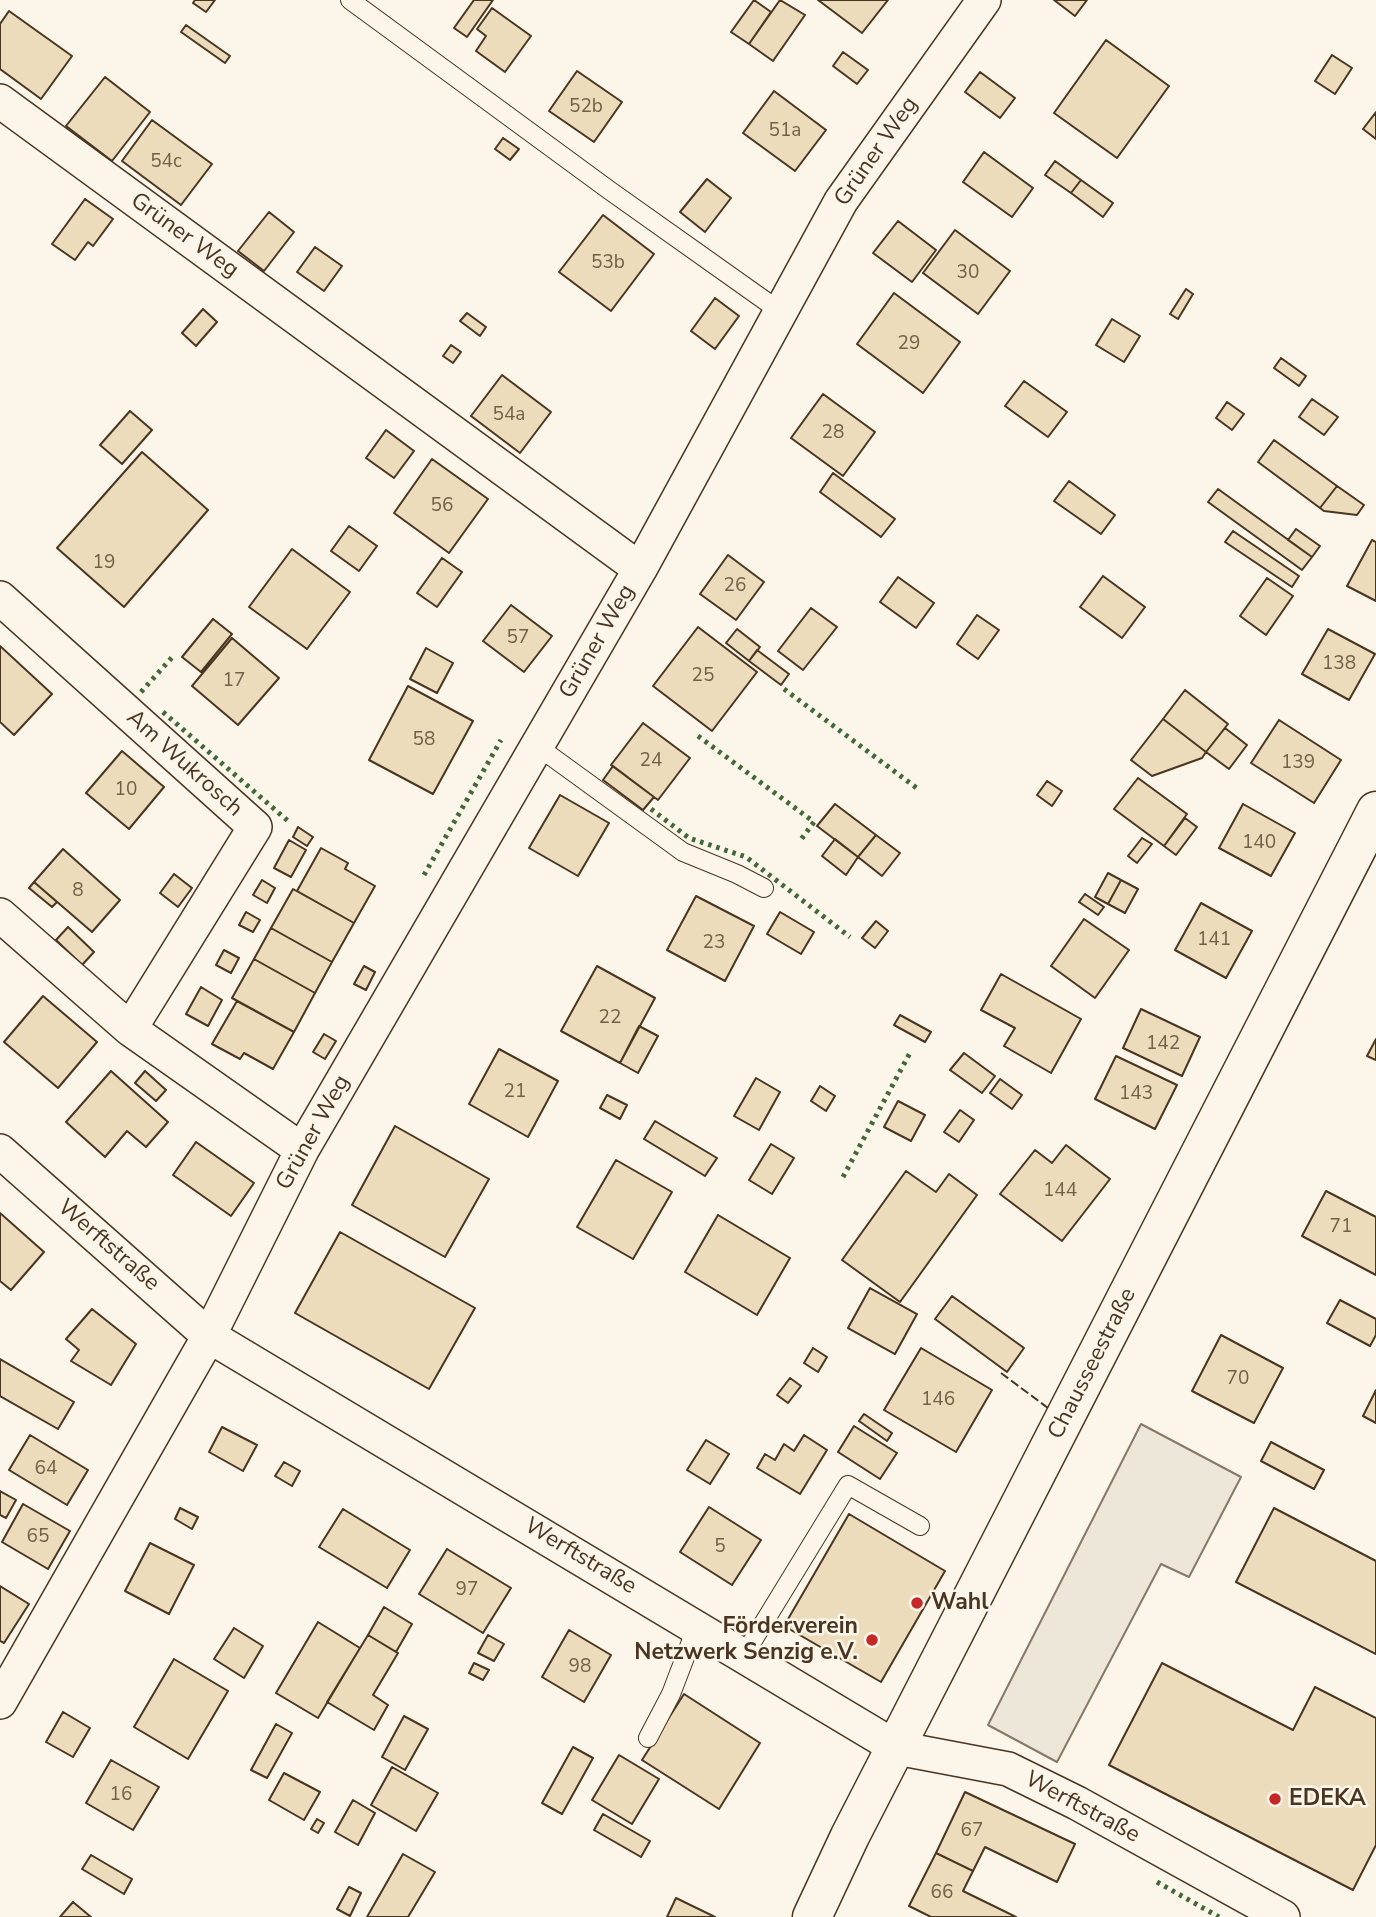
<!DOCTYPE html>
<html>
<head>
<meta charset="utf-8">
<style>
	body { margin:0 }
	canvas { display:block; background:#fbf6e9 }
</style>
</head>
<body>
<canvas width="1376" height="1917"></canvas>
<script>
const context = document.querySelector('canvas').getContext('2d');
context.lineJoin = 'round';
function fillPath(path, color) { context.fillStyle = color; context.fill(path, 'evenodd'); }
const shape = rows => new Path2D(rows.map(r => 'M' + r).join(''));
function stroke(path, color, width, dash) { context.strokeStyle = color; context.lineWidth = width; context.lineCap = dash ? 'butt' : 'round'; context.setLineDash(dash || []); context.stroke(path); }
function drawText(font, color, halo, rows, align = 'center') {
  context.font = font + ' "Nunito Sans",sans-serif'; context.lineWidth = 5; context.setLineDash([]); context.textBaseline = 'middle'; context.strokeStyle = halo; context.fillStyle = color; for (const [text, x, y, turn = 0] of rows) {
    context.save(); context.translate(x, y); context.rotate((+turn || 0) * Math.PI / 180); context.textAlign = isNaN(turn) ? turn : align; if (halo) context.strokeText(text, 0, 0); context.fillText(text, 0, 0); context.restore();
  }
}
const parking = shape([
	[1141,1424,1241,1477,1189,1577,1161,1564,1057,1762,988,1725,1141,1424]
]);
const building = shape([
	[195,0,215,0,206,12,193,3,195,0],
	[474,0,493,0,467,37,454,28,474,0],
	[754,0,771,12,749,44,731,32,754,0],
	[780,0,805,15,773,61,749,44,780,0],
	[818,0,888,0,862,33,818,0],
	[1054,0,1087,0,1075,16,1054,0],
	[492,8,531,36,505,72,476,51,486,36,477,29,492,8],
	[9,11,72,56,41,99,0,69,0,24,9,11],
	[186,25,230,56,225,63,181,32,186,25],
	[1106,40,1169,86,1117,158,1054,113,1106,40],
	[843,52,868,70,857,84,833,66,843,52],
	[1332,55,1352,68,1335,94,1315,81,1332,55],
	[577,71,622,102,594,142,549,111,577,71],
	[980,72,1015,98,1000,118,965,92,980,72],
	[105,77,150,112,112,161,66,126,105,77],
	[774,91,826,130,795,171,743,133,774,91],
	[1376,112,1376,139,1363,129,1376,112],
	[152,120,212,164,181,205,122,161,152,120],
	[503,138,519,149,510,160,495,149,503,138],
	[984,152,1033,188,1012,217,963,182,984,152],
	[1055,161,1081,180,1071,193,1045,175,1055,161],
	[707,179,731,198,705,232,680,212,707,179],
	[1081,180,1113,203,1103,217,1071,193,1081,180],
	[85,199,113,219,93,246,88,242,75,260,52,244,85,199],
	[269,212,294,232,264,271,238,251,269,212],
	[603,215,654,254,611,311,559,272,603,215],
	[898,221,936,250,912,282,873,253,898,221],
	[955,230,1010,271,978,314,923,273,955,230],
	[315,247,342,266,324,291,297,272,315,247],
	[1186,289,1193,294,1178,319,1170,314,1186,289],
	[894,293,960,342,923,393,857,344,894,293],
	[715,298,739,316,715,349,691,331,715,298],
	[203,309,217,322,196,346,182,333,203,309],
	[467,313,486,327,480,336,460,321,467,313],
	[1112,319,1140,336,1124,362,1096,345,1112,319],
	[451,345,461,352,453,363,443,356,451,345],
	[1281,358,1306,376,1299,386,1274,368,1281,358],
	[502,375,551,412,520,453,471,416,502,375],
	[1024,381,1067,412,1048,437,1005,406,1024,381],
	[823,394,875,432,843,476,791,438,823,394],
	[1312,399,1338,417,1324,435,1299,417,1312,399],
	[1227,402,1244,414,1232,430,1216,418,1227,402],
	[130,411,152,430,122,464,100,445,130,411],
	[386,430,414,451,394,478,366,458,386,430],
	[1274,440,1337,486,1320,508,1258,462,1274,440],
	[142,452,208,510,124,607,57,548,142,452],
	[432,459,488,499,449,553,394,513,432,459],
	[833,473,895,519,881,537,820,492,833,473],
	[1069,481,1115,515,1101,534,1054,501,1069,481],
	[1337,486,1364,505,1357,515,1324,511,1320,508,1337,486],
	[1218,489,1312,557,1302,570,1208,502,1218,489],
	[349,526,377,546,359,571,331,551,349,526],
	[1296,529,1320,546,1312,557,1288,540,1296,529],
	[1233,531,1299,576,1292,587,1225,542,1233,531],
	[1372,540,1376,542,1376,601,1347,586,1372,540],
	[292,549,350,592,307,649,249,607,292,549],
	[728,555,764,582,736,620,700,594,728,555],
	[442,558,462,572,437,607,417,593,442,558],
	[1103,576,1145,607,1122,638,1080,607,1103,576],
	[898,577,934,603,916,628,880,602,898,577],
	[1267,578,1293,596,1266,635,1240,616,1267,578],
	[511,605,552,636,524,672,483,641,511,605],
	[811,608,837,627,803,670,778,651,811,608],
	[977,615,999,630,978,659,957,644,977,615],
	[213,619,232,634,201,672,182,657,213,619],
	[698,627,757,672,712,731,653,686,698,627],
	[737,629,760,647,749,661,726,643,737,629],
	[1328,629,1375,654,1349,700,1302,674,1328,629],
	[232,638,279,678,238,725,192,686,232,638],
	[0,646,52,694,14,735,0,722,0,646],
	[426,648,453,663,437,693,410,679,426,648],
	[757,650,789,674,781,685,749,661,757,650],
	[408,686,473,721,433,794,369,760,408,686],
	[1185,690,1228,724,1206,752,1163,719,1185,690],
	[1163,719,1206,752,1202,758,1152,776,1131,760,1163,719],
	[1279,720,1341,760,1314,803,1251,763,1279,720],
	[643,723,690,758,658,800,611,765,643,723],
	[1225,728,1247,745,1229,769,1206,752,1225,728],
	[122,751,164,787,129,829,86,793,122,751],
	[613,766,654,797,643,810,603,780,613,766],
	[1138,778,1187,814,1164,846,1114,809,1138,778],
	[1047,781,1062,791,1052,806,1037,795,1047,781],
	[560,795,609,823,578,876,529,848,560,795],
	[835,804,876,835,858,857,817,826,835,804],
	[1243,804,1295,833,1271,876,1219,848,1243,804],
	[1185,818,1197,827,1176,855,1164,846,1185,818],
	[298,827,313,837,307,846,293,837,298,827],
	[876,835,900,853,882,876,858,857,876,835],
	[1142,838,1152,844,1137,863,1128,856,1142,838],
	[835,839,858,857,846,875,822,856,835,839],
	[289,840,306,850,291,877,274,868,289,840],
	[321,848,348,863,345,869,375,886,354,923,297,891,321,848],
	[63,849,120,900,92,932,34,882,63,849],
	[1108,873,1121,880,1108,904,1095,897,1108,873],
	[174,874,192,888,178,907,160,893,174,874],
	[262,880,275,888,267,903,253,895,262,880],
	[1121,880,1138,889,1125,913,1108,904,1121,880],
	[34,882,57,902,52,907,29,888,34,882],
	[293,889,354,923,332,962,271,928,293,889],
	[1085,894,1104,907,1098,915,1079,902,1085,894],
	[696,896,754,926,725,981,667,950,696,896],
	[1201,903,1252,931,1226,978,1175,950,1201,903],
	[246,912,260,920,253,932,239,925,246,912],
	[780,912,814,932,801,954,767,934,780,912],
	[1084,919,1129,950,1095,998,1051,966,1084,919],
	[876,921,888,931,875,948,862,938,876,921],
	[68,927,94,952,82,965,56,940,68,927],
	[271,928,332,962,315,993,254,959,271,928],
	[224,950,239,958,231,973,216,965,224,950],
	[254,959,315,993,294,1032,232,998,254,959],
	[364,966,375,972,366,990,354,984,364,966],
	[597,966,655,998,620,1063,561,1031,597,966],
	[1001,974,1081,1019,1051,1073,1004,1046,1015,1028,981,1010,1001,974],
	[201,987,222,1000,208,1026,186,1014,201,987],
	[43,996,97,1042,58,1088,4,1042,43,996],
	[237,1001,294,1032,273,1069,244,1053,240,1059,212,1044,237,1001],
	[1141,1009,1200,1037,1182,1076,1123,1048,1141,1009],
	[900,1015,931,1032,925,1042,894,1025,900,1015],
	[639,1026,658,1036,638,1073,620,1063,639,1026],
	[324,1034,336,1041,325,1059,313,1052,324,1034],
	[1376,1039,1376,1060,1367,1056,1376,1039],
	[499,1049,558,1081,528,1137,469,1104,499,1049],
	[964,1053,995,1076,982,1093,950,1070,964,1053],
	[1116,1056,1177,1085,1155,1129,1095,1099,1116,1056],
	[111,1071,168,1122,146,1147,127,1131,105,1157,66,1122,111,1071],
	[145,1071,166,1090,156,1101,135,1083,145,1071],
	[756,1078,780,1092,759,1130,734,1116,756,1078],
	[1000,1079,1022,1095,1012,1109,990,1093,1000,1079],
	[820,1086,835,1096,826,1111,811,1101,820,1086],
	[607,1095,627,1105,620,1119,600,1108,607,1095],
	[898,1101,925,1115,911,1141,884,1127,898,1101],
	[960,1110,974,1120,959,1142,944,1132,960,1110],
	[655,1121,717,1158,705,1176,644,1139,655,1121],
	[395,1126,489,1179,445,1257,352,1205,395,1126],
	[196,1142,254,1183,231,1216,173,1175,196,1142],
	[771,1144,794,1158,772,1194,749,1180,771,1144],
	[1066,1145,1110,1179,1062,1241,1000,1194,1035,1150,1052,1163,1066,1145],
	[616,1160,672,1192,633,1259,577,1227,616,1160],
	[906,1171,936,1192,949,1174,977,1195,900,1302,842,1260,906,1171],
	[1326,1191,1376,1217,1376,1275,1302,1236,1326,1191],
	[0,1213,44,1252,11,1290,0,1281,0,1213],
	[718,1215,790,1258,757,1315,685,1272,718,1215],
	[340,1232,475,1308,429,1389,295,1313,340,1232],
	[870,1288,917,1314,895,1354,848,1328,870,1288],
	[952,1296,1024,1348,1007,1372,935,1319,952,1296],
	[1340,1300,1376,1319,1376,1335,1370,1346,1327,1323,1340,1300],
	[92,1309,136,1344,111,1385,71,1361,79,1350,66,1339,92,1309],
	[1221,1335,1283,1368,1254,1423,1192,1391,1221,1335],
	[813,1348,827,1357,818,1372,804,1363,813,1348],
	[921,1348,992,1390,956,1452,884,1410,921,1348],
	[0,1359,74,1402,58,1429,0,1396,0,1359],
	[790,1378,801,1386,788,1403,777,1395,790,1378],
	[1376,1390,1376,1423,1363,1416,1376,1390],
	[864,1414,892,1433,887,1441,859,1421,864,1414],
	[854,1426,897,1453,880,1479,838,1452,854,1426],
	[222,1427,257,1445,243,1471,209,1452,222,1427],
	[30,1435,88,1470,67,1505,9,1470,30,1435],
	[804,1435,827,1450,800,1494,757,1468,765,1454,775,1460,784,1444,794,1451,804,1435],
	[706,1440,729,1454,710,1484,687,1470,706,1440],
	[1271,1442,1324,1470,1314,1489,1261,1461,1271,1442],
	[284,1462,300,1471,292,1486,275,1476,284,1462],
	[0,1491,16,1500,6,1518,0,1515,0,1491],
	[23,1504,70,1531,48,1569,2,1542,23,1504],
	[709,1507,761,1540,732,1585,680,1552,709,1507],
	[180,1508,198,1517,192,1529,175,1519,180,1508],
	[1274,1508,1376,1561,1376,1654,1236,1582,1274,1508],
	[343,1509,410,1550,387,1588,319,1547,343,1509],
	[849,1514,945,1571,881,1682,784,1626,849,1514],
	[150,1543,194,1565,169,1614,125,1591,150,1543],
	[447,1549,511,1588,483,1633,419,1594,447,1549],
	[0,1586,29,1604,4,1643,0,1641,0,1586],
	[384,1607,412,1624,396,1652,368,1635,384,1607],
	[318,1622,360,1648,318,1718,276,1693,318,1622],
	[234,1628,263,1646,244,1678,214,1659,234,1628],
	[569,1630,611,1655,584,1702,542,1677,569,1630],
	[368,1635,398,1653,373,1695,388,1705,374,1730,327,1702,368,1635],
	[488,1635,504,1644,494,1661,478,1653,488,1635],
	[174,1659,228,1691,188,1759,134,1727,174,1659],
	[474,1663,489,1670,483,1680,469,1673,474,1663],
	[1162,1663,1293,1730,1315,1687,1376,1718,1376,1845,1353,1890,1109,1765,1162,1663],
	[684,1694,760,1743,719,1809,642,1760,684,1694],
	[63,1712,90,1728,73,1757,46,1742,63,1712],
	[404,1716,428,1729,405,1770,382,1757,404,1716],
	[276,1724,292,1733,267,1778,251,1770,276,1724],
	[573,1747,593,1758,562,1814,542,1803,573,1747],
	[619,1755,659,1779,632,1824,592,1800,619,1755],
	[111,1760,159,1787,133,1830,86,1803,111,1760],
	[392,1767,438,1793,416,1831,371,1805,392,1767],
	[284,1773,320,1792,304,1820,269,1800,284,1773],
	[965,1792,1075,1844,1057,1882,985,1847,973,1871,936,1853,965,1792],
	[353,1800,375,1813,358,1845,335,1832,353,1800],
	[603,1814,650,1841,641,1857,594,1830,603,1814],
	[317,1819,324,1823,318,1833,311,1829,317,1819],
	[936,1853,973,1871,963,1891,1016,1917,931,1917,909,1906,936,1853],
	[403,1854,435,1872,408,1917,367,1917,403,1854],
	[91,1855,132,1879,124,1894,82,1869,91,1855],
	[349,1887,361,1893,350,1916,337,1909,349,1887],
	[676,1898,715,1917,667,1917,676,1898],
	[73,1902,91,1917,60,1917,73,1902]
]);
const lane = shape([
	[350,0,609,190,781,312],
	[537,746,683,852,737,874,764,888],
	[744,1655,848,1485,920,1526],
	[648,1738,671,1694,697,1626]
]);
const street = shape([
	[0,101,640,569],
	[0,598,255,827,130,1029,302,1150],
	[0,915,130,1029],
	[0,1151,209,1336,897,1748,1008,1769,1077,1803,1283,1917],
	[0,1702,209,1336,302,1150,640,569,841,201,984,0]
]);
const secondary = shape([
	[812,1917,850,1836,1376,811]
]);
const hedge = shape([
	[784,689,918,789],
	[141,692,175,654],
	[163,712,288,821],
	[698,736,814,822,799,842],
	[651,809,689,838,746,857,850,937],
	[424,875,501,740],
	[843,1177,911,1051],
	[1157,1882,1219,1917]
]);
const fence = shape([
	[1001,1373,1048,1408]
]);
const markers = [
	[917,1603,7,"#c62828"],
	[872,1640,7,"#c62828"],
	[1275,1799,7,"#c62828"]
];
const numberNames = [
	["52b",586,107],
	["51a",785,131],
	["54c",166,162],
	["53b",608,263],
	["30",968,273],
	["29",909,344],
	["54a",509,415],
	["28",833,433],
	["56",442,506],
	["19",104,563],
	["26",735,586],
	["57",518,638],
	["138",1339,664],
	["25",703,676],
	["17",234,681],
	["58",424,740],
	["24",651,761],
	["139",1298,763],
	["10",126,790],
	["140",1259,843],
	["8",78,891],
	["141",1214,940],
	["23",714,943],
	["22",610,1018],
	["142",1163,1044],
	["21",515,1092],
	["143",1136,1094],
	["144",1060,1191],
	["71",1341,1227],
	["70",1238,1379],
	["146",938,1400],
	["64",46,1469],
	["65",38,1537],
	["5",720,1547],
	["97",467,1590],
	["98",580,1667],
	["16",121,1795],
	["67",972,1831],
	["66",942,1893]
];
const streetNames = [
	["Grüner Weg",877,152,-55],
	["Grüner Weg",184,236,36],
	["Grüner Weg",598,642,-60],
	["Am Wukrosch",184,764,42],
	["Grüner Weg",314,1133,-61],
	["Werftstraße",108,1246,41],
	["Chausseestraße",1093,1364,-63],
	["Werftstraße",580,1557,31],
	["Werftstraße",1082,1808,28]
];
const poiNames = [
	["Wahl",931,1603],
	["Förderverein",858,1627,"right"],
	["Netzwerk Senzig e.V.",858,1653,"right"],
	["EDEKA",1289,1799]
];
fillPath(parking, '#ede7d9');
stroke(parking, '#887966', 2);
fillPath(building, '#ecdcbc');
stroke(building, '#4a3520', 2);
stroke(lane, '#4a3520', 20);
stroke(street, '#4a3520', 36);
stroke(secondary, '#4a3520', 41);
stroke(lane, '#fbf6e9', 18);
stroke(street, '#fbf6e9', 33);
stroke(secondary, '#fbf6e9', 38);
stroke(hedge, '#436837', 5, [3.5, 5]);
stroke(fence, '#4a3520', 2, [9, 3.5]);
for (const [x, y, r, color] of markers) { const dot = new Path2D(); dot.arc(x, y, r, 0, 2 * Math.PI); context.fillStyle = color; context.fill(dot); stroke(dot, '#fbf6e9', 2.5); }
drawText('19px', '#725f47', null, numberNames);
drawText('23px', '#4a3520', '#fbf6e9', streetNames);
drawText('bold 23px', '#4a3520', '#fbf6e9', poiNames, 'left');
</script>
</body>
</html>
